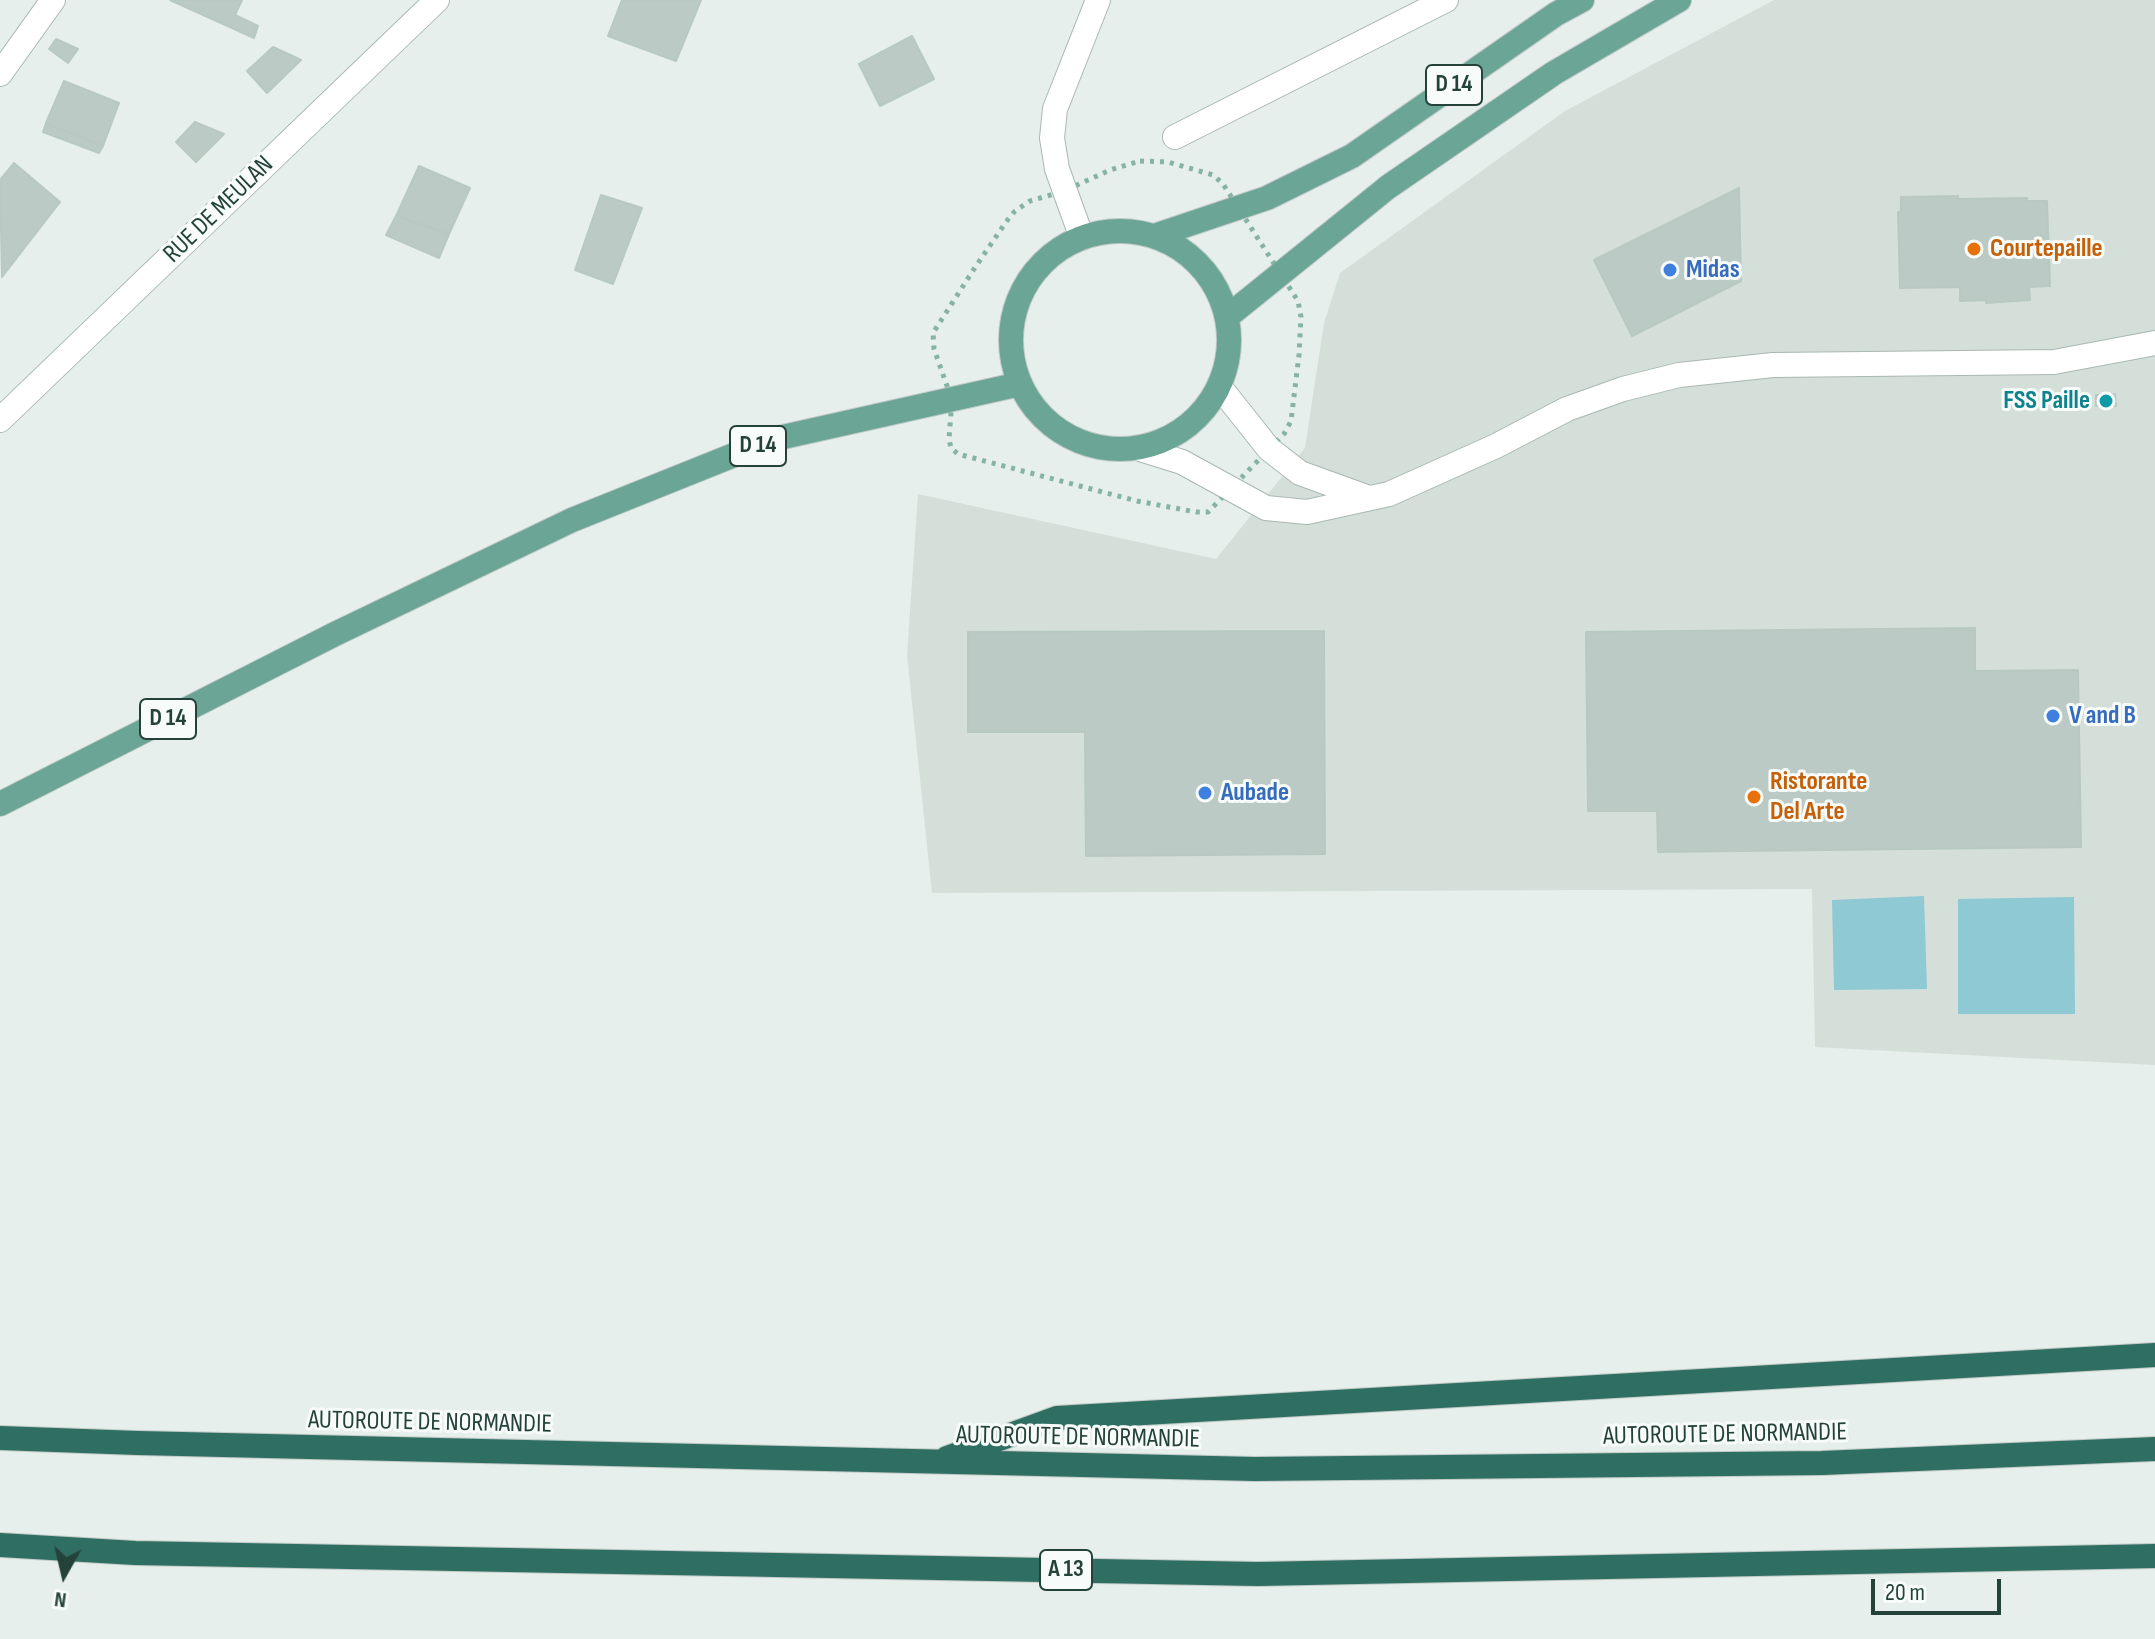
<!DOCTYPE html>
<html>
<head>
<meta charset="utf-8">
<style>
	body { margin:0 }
	#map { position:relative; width:2155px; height:1639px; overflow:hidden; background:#e6efeb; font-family:"Sofia Sans Condensed",sans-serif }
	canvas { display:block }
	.north { position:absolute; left:24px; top:1535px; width:80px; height:80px; -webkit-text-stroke:6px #f7fbf9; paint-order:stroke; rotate:188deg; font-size:22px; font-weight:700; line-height:32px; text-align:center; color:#24423a }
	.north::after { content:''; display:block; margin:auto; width:28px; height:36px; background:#24423a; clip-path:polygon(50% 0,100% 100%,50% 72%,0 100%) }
	.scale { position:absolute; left:1871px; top:1579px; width:130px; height:36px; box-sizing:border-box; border:4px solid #24423a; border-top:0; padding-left:10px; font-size:24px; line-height:28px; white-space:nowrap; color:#24423a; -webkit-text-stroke:6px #f7fbf9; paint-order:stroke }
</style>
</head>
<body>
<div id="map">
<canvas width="2155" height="1639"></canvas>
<div class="north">N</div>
<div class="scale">20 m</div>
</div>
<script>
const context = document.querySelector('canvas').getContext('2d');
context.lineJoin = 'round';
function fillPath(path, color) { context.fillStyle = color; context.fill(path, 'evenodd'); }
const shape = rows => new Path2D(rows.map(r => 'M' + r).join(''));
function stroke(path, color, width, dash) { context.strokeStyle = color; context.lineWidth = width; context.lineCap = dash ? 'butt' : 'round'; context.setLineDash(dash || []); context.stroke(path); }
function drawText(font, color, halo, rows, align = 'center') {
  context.font = font + ' "Sofia Sans Condensed",sans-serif'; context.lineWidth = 6; context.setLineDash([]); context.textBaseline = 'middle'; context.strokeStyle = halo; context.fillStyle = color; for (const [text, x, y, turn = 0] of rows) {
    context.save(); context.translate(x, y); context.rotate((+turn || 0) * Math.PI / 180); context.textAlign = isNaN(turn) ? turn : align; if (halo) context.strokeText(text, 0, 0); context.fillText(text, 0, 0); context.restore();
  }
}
const built = shape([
	[1774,0,2155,0,2155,1065,1815,1047,1812,889,932,893,907,655,918,494,1216,559,1305,448,1324,323,1340,273,1565,111]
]);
const water = shape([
	[1924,896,1927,989,1834,990,1832,900],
	[2074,897,2075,1014,1958,1014,1958,899]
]);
const building = shape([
	[170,0,242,0,235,15,258,26,254,38,170,0],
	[622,0,701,0,676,61,608,36,622,0],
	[912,36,934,79,880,106,859,64,912,36],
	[56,39,78,49,68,63,49,49,56,39],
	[273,47,301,60,267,93,247,71,273,47],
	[64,81,119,103,103,146,46,123,64,81],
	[195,122,224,134,196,162,176,142,195,122],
	[46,123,103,146,99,153,43,132,46,123],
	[14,163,60,202,2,277,0,180,14,163],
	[419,166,470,188,449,234,396,216,419,166],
	[1739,188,1741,281,1632,336,1594,260,1739,188],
	[601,195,642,208,613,284,575,270,601,195],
	[1958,196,1958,199,2027,198,2027,201,2047,201,2050,286,2029,287,2030,300,1986,303,1986,300,1960,301,1960,287,1900,288,1898,212,1901,212,1901,197,1958,196],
	[396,216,449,234,439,258,386,235,396,216],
	[2115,394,2116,406,2096,406,2096,395,2115,394],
	[1975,628,1975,671,2078,670,2081,847,1658,852,1657,811,1588,811,1586,632,1975,628],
	[1324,631,1325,854,1086,856,1085,732,968,732,968,632,1324,631]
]);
const path = shape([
	[1140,161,1168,162,1213,175,1223,184,1298,301,1301,317,1299,355,1291,421,1284,434,1208,512,1196,512,1137,501,958,454,951,448,949,439,952,400,934,349,933,333,974,269,1006,222,1015,211,1030,201,1064,191,1110,170,1140,161]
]);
const minor = shape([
	[0,74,53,0],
	[1175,137,1446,0],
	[1082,238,1057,169,1052,138,1055,109,1098,0],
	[1219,386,1269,449,1300,473,1369,498],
	[0,420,437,0],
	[1137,448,1182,462,1266,508,1307,512,1389,494,1496,446,1567,409,1623,389,1679,375,1773,365,2054,362,2155,343]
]);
const primary = shape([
	'1011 340a109 109 0 1 1 218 0a109 109 0 1 1-218 0Z',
	[1154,236,1267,198,1352,156,1556,14,1582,0],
	[1227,317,1388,187,1554,73,1679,0],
	[0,804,335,634,572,520,774,439,1020,384]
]);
const motorway = shape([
	[0,1438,138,1443,1255,1469,1822,1463,2155,1449],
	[947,1458,1057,1418,2155,1355],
	[0,1545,135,1553,1258,1574,2155,1556]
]);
const markers = [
	[1974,249,8,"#e8710a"],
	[1670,270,8,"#3f7fe0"],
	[2106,401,8,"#0f9aa8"],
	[2053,716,8,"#3f7fe0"],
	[1205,793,8,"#3f7fe0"],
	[1754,797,8,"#e8710a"]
];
const shields = [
	[1454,85,56],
	[758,446,56],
	[168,719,56],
	[1066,1570,52]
];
const shieldNames = [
	["D 14",1454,85],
	["D 14",758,446],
	["D 14",168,719],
	["A 13",1066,1570]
];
const streetNames = [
	["RUE DE MEULAN",219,210,-44],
	["AUTOROUTE DE NORMANDIE",430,1423,1],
	["AUTOROUTE DE NORMANDIE",1725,1435,-1],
	["AUTOROUTE DE NORMANDIE",1078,1438,1]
];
const foodNames = [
	["Courtepaille",1990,249],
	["Ristorante",1770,782],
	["Del Arte",1770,812]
];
const shopNames = [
	["Midas",1686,270],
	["V and B",2069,716],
	["Aubade",1221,793]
];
const cultureNames = [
	["FSS Paille",2090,401]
];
fillPath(built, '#d4dfda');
fillPath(water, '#8ec9d4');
fillPath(building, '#bbcac4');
stroke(building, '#b8c9c2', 2);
stroke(minor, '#a8b8b2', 26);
stroke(primary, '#c2cac8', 26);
stroke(motorway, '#c2cac8', 26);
stroke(path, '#86b3a5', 5, [4, 6]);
stroke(minor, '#fff', 24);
stroke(primary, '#6aa596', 24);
stroke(motorway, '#2f6f62', 24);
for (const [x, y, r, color] of markers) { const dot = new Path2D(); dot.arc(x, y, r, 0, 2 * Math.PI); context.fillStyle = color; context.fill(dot); stroke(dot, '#f7fbf9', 3); }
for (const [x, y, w] of shields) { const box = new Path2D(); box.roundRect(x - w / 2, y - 20, w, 40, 6); context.fillStyle = '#f7fbf9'; context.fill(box); stroke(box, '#24423a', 2); }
drawText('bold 24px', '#24423a', null, shieldNames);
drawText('26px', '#24423a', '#f7fbf9', streetNames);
drawText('bold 26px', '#c56008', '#f7fbf9', foodNames, 'left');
drawText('bold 26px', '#366cbe', '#f7fbf9', shopNames, 'left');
drawText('bold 26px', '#0d838f', '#f7fbf9', cultureNames, 'right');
</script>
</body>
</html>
